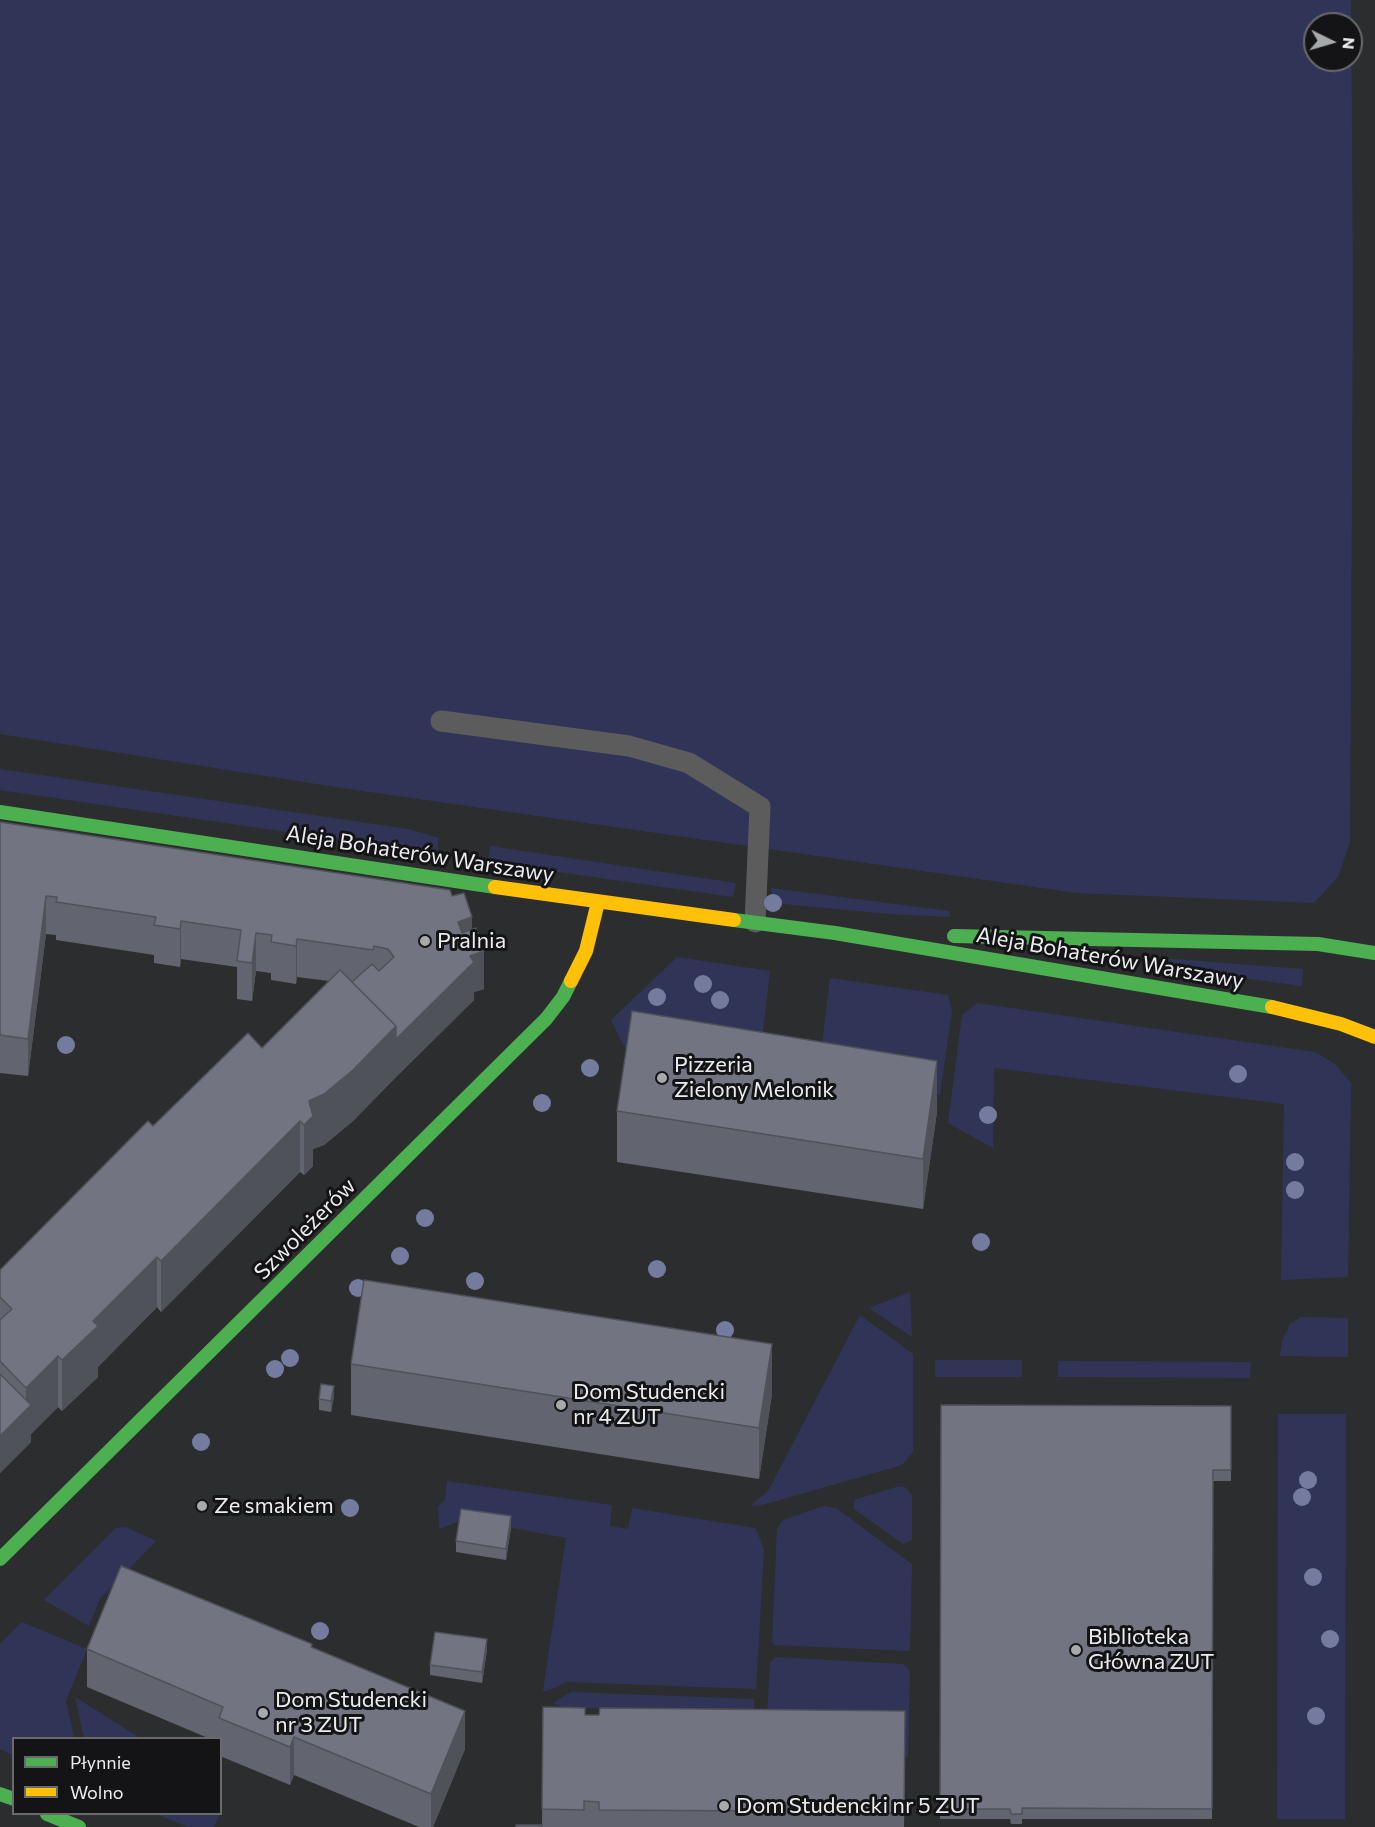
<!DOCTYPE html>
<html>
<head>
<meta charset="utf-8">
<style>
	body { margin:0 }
	#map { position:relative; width:1375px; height:1827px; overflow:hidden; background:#2c2d2f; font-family:Commissioner,sans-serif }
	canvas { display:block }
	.legend { position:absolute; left:12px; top:1737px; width:210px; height:78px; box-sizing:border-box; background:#141416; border:2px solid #6a6a6d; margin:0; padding:8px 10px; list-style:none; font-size:18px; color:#ebecef }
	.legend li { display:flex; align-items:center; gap:12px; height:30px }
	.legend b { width:30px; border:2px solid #6a6a6d }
	.north { position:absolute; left:1303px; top:12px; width:60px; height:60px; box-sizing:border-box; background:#141416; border:2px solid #6a6a6d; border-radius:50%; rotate:95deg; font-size:16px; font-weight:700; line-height:24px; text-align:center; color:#ebecef }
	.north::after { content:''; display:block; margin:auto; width:21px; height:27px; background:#a8a9ac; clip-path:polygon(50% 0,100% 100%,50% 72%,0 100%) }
</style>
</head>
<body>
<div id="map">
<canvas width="1375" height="1827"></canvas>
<ul class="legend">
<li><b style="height:8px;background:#4caf50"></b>Płynnie</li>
<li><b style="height:8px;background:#ffc107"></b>Wolno</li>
</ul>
<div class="north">N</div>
</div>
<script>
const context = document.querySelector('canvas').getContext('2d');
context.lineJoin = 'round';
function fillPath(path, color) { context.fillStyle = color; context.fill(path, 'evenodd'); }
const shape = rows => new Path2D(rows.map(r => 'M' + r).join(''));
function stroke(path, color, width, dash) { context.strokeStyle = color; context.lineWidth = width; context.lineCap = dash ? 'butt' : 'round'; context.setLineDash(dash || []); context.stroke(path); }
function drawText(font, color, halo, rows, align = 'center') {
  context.font = font + ' Commissioner,sans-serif'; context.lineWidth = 6; context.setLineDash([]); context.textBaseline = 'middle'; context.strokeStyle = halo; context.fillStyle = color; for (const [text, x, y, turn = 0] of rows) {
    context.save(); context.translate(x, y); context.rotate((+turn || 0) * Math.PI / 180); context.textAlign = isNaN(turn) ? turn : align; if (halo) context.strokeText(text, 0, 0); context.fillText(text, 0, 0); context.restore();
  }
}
const green = shape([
	[0,0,1351,0,1353,291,1350,831,1350,842,1338,877,1314,903,1077,893,342,788,0,734],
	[1315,24,1351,24,1351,60,1315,60],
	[0,769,408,829,439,838,437,854,0,790],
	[490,846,736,883,733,897,488,862],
	[771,888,950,911,950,917,889,914,773,903],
	[677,957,770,971,757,1082,632,1062,611,1020],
	[1161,958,1303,969,1302,986,1159,967,1158,962],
	[830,978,948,995,952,1010,940,1095,818,1078],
	[977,1003,1315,1052,1335,1064,1351,1083,1348,1277,1281,1280,1284,1104,994,1068,993,1148,948,1123,962,1015],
	[910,1292,912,1337,869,1308],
	[860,1315,913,1354,913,1452,902,1465,773,1502,757,1506,751,1505,768,1491],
	[1301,1317,1348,1318,1348,1357,1280,1356,1282,1341,1290,1324],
	[935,1360,1022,1360,1022,1377,935,1377],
	[1058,1361,1251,1362,1250,1378,1058,1377],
	[1278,1414,1346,1414,1345,1819,1277,1819],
	[447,1481,612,1505,610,1526,628,1529,632,1508,755,1528,764,1549,756,1689,567,1682,547,1691,543,1691,566,1538,464,1519,439,1529,438,1506,445,1500],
	[899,1486,905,1487,912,1495,912,1540,903,1544,854,1509,854,1500],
	[824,1506,836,1508,912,1564,910,1651,774,1645,772,1641,777,1529,783,1520],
	[126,1527,156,1541,100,1599,89,1626,44,1600,116,1528],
	[22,1622,87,1649,66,1701,74,1738,14,1738,13,1755,0,1749,0,1644],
	[776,1657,903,1664,910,1671,908,1757,800,1755,767,1715,770,1662],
	[571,1692,754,1699,754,1715,563,1707,553,1703],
	[75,1697,140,1738,84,1738],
	[156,1814,220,1814,214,1827,188,1827]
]);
const lane = shape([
	[441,721,629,746,689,763,760,807,755,922]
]);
const fast = shape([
	[0,812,495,887],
	[734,920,835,933,1272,1007],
	[954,936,1318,944,1375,953],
	[0,1559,546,1019,563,997,571,981],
	[0,1794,14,1799],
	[47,1814,79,1827]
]);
const slow = shape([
	[495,887,734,920],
	[571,981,586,951,598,902],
	[1272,1007,1341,1024,1375,1037]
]);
const trees = [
	[773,903],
	[703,984],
	[657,997],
	[720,1000],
	[66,1045],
	[590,1068],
	[1238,1074],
	[542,1103],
	[988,1115],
	[1295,1162],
	[1295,1190],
	[425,1218],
	[981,1242],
	[400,1256],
	[657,1269],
	[475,1281],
	[358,1288],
	[725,1330],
	[290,1358],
	[275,1369],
	[201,1442],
	[1308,1480],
	[1302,1497],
	[350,1508],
	[1313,1577],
	[320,1631],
	[1330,1639],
	[1316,1716]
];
const wall = shape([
	[0,822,452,896,472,930,484,989,474,992,474,1000,396,1077,353,1121,324,1145,313,1149,313,1166,304,1175,300,1172,161,1312,157,1307,98,1367,98,1377,62,1411,58,1407,31,1434,31,1442,0,1473,0,1270,153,1126,262,1048,329,981,297,977,296,984,271,980,271,973,256,971,252,1001,237,999,237,967,181,959,180,967,154,963,154,955,56,940,56,935,46,934,28,1076,0,1073],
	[617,1111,937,1112,923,1209,617,1162],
	[351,1364,772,1394,759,1479,351,1415],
	[334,1396,331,1412,319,1410,319,1399],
	[941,1405,1231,1406,1231,1481,1213,1481,1212,1819,1022,1819,1022,1824,1011,1824,1010,1819,940,1819],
	[511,1527,506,1560,456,1552,456,1541],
	[312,1647,465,1749,433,1827,419,1827,294,1775,290,1785,220,1756,220,1738,208,1738,87,1687,87,1649],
	[487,1650,482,1683,430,1675,430,1665],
	[543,1707,905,1779,904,1827,516,1827,542,1825]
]);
const shadedWall = shape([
	[46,896,46,934,28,1076,28,1039],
	[472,917,472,955,458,960,458,922],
	[181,921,181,959,180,967,180,929],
	[256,933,256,971,252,1001,252,963],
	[297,939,297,977,296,984,296,946],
	[484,951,484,989,474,992,474,1000,396,1077,353,1121,324,1145,313,1149,313,1166,304,1175,304,1125,309,1101,396,1026,470,956],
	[937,1061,937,1112,923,1209,923,1159],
	[300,1121,300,1172,161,1312,161,1261],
	[157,1257,157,1307,98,1367,98,1377,62,1411,62,1360,93,1321],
	[772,1344,772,1394,759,1479,759,1428],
	[58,1356,58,1407,31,1434,31,1442,0,1473,0,1436,26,1409,26,1388],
	[334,1386,334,1396,331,1412,331,1401],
	[511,1516,511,1527,506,1560,506,1549],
	[487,1639,487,1650,482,1683,482,1672],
	[465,1711,465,1749,433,1827,431,1827,431,1794],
	[905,1711,905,1779,904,1827],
	[294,1737,294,1775,290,1785,290,1747]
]);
const building = shape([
	[0,822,450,890,452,896,464,893,472,917,458,922,462,933,476,928,484,951,470,956,474,962,396,1039,396,1026,352,982,372,964,379,971,394,957,388,949,374,946,373,950,297,939,296,946,271,942,272,935,256,933,252,963,237,961,241,930,181,921,180,929,154,925,156,917,56,902,57,897,46,896,28,1039,0,1035,0,822],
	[340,970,396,1026,353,1070,324,1094,309,1101,313,1116,304,1125,300,1121,161,1261,157,1257,93,1321,98,1326,62,1360,58,1356,26,1388,0,1361,0,1320,12,1309,0,1297,0,1270,148,1121,153,1126,248,1033,262,1048,340,970],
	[632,1011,937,1061,923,1159,617,1111,632,1011],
	[364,1280,772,1344,759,1428,351,1364,364,1280],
	[0,1374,31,1405,0,1436,0,1374],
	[321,1384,334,1386,331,1401,319,1399,321,1384],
	[941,1405,1231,1406,1231,1470,1213,1470,1212,1809,1022,1808,1022,1814,1011,1814,1010,1809,940,1809,941,1405],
	[461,1509,511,1516,506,1549,456,1541,461,1509],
	[121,1566,312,1644,311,1647,465,1711,431,1794,294,1737,290,1747,219,1718,223,1707,87,1649,121,1566],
	[435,1632,487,1639,482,1672,430,1665,435,1632],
	[543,1707,585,1708,585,1715,599,1715,600,1708,905,1711,904,1813,791,1812,787,1811,787,1803,753,1803,753,1811,749,1811,599,1810,599,1802,584,1801,584,1810,542,1809,543,1707],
	[516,1825,542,1825,542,1827,516,1827,516,1825]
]);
const markers = [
	[425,941,6,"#a8a9ac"],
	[662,1078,6,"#a8a9ac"],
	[561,1405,6,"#a8a9ac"],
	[202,1506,6,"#a8a9ac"],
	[1076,1650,6,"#a8a9ac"],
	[263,1713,6,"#a8a9ac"],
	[724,1806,6,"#a8a9ac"]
];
const streetNames = [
	["Aleja Bohaterów Warszawy",420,854,9],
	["Aleja Bohaterów Warszawy",1110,958,10],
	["Szwoleżerów",305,1229,-45]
];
const poiNames = [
	["Pralnia",437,941],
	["Pizzeria",674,1065],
	["Zielony Melonik",674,1090],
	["Dom Studencki",573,1392],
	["nr 4 ZUT",573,1417],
	["Ze smakiem",214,1506],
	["Biblioteka",1088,1637],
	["Główna ZUT",1088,1662],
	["Dom Studencki",275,1700],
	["nr 3 ZUT",275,1725],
	["Dom Studencki nr 5 ZUT",736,1806]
];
fillPath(green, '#303558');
stroke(lane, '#5c5c5d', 21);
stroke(fast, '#4caf50', 14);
stroke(slow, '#ffc107', 14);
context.fillStyle = '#757b9f';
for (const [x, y] of trees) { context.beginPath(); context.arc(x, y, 9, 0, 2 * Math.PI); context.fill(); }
fillPath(wall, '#62656f');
fillPath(shadedWall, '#50525a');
fillPath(building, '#727581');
stroke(building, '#50525a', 1.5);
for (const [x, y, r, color] of markers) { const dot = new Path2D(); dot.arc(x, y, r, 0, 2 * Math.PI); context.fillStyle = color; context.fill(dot); stroke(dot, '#141416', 2); }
drawText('22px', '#ebecef', '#141416', streetNames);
drawText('22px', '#ebecef', '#141416', poiNames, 'left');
</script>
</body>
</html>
